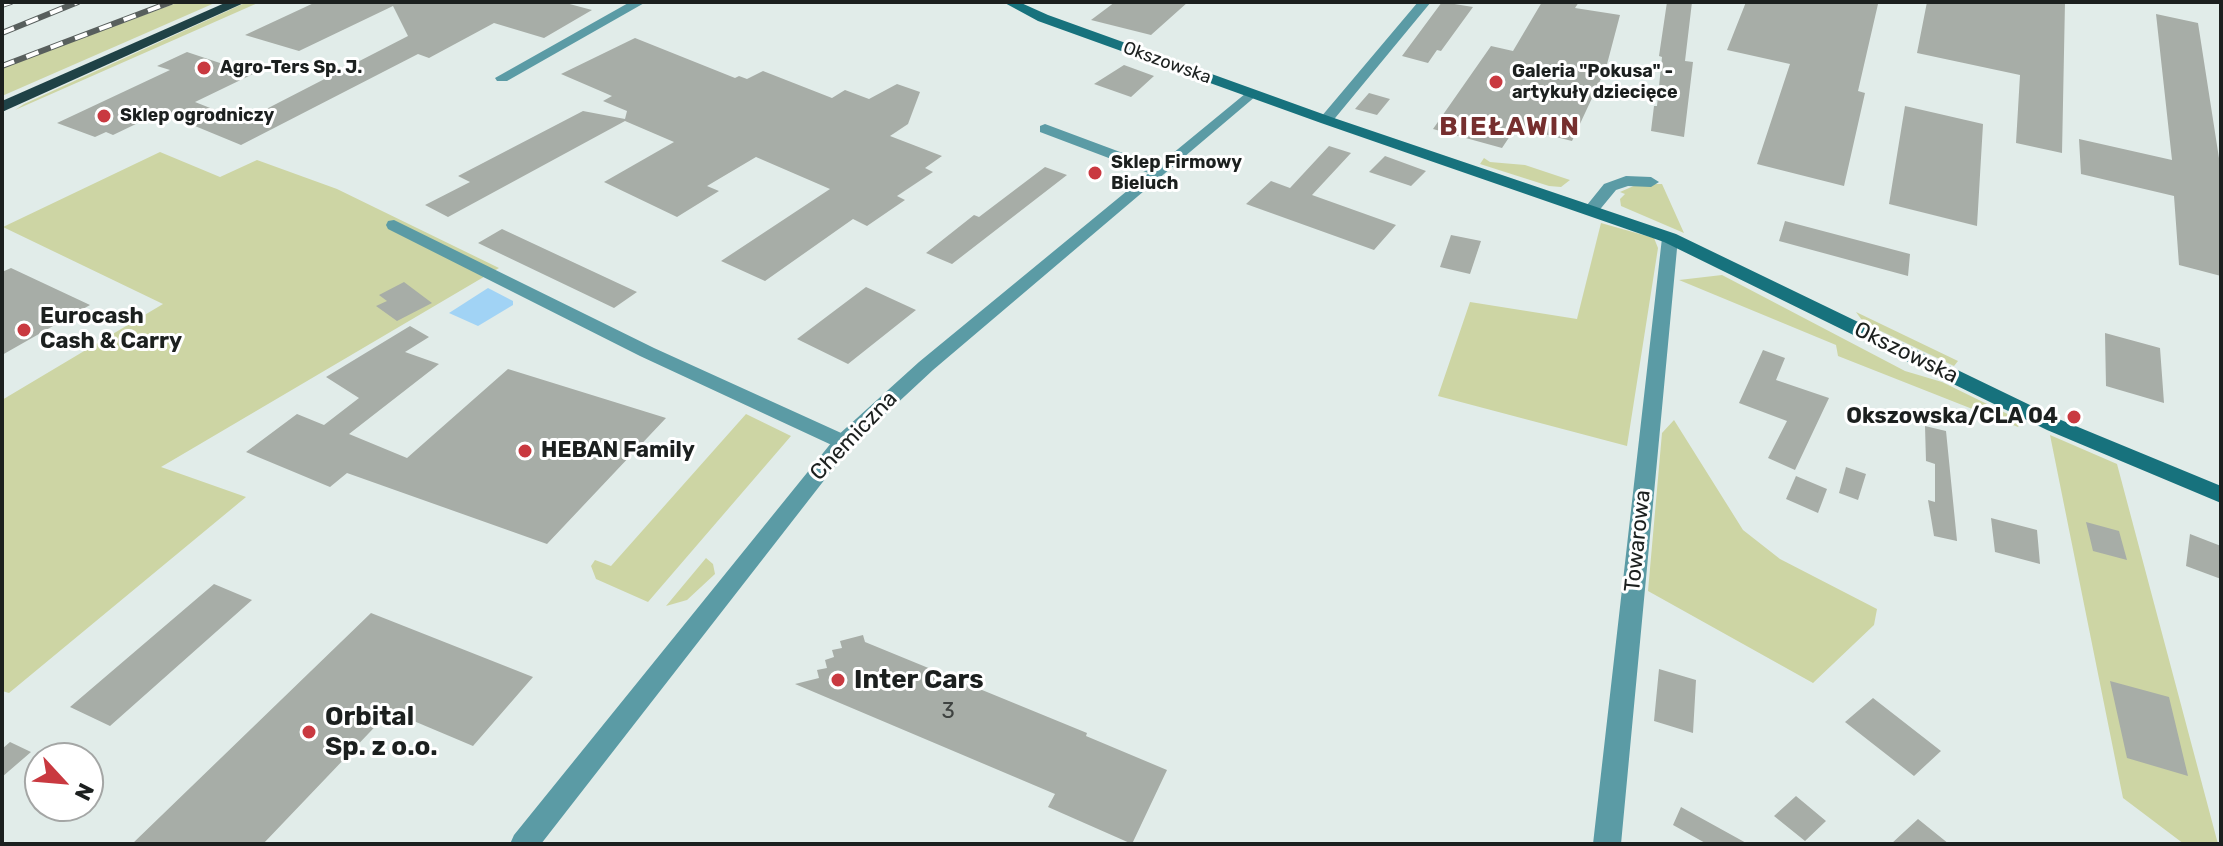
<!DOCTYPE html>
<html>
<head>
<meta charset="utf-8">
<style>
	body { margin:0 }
	#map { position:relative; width:2223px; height:846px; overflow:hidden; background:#e1ece9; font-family:Rubik,sans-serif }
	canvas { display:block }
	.frame { position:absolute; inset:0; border:4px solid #1c201f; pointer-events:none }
	.north { position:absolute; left:24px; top:742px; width:80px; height:80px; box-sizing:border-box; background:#fff; border:2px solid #a4a6a5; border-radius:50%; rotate:116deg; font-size:22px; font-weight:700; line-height:32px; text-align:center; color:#1c201f }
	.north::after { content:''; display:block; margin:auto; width:28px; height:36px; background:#c93940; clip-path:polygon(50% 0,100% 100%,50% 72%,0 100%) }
</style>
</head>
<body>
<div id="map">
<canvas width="2223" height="846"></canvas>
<div class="frame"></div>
<div class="north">N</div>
</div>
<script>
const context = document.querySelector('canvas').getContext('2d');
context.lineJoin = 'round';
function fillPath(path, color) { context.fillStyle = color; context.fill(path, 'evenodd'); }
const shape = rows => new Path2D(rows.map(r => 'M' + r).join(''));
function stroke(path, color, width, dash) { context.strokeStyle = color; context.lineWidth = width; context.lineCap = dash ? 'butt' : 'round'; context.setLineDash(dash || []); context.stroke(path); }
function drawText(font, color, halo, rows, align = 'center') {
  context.font = font + ' Rubik,sans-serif'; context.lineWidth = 6; context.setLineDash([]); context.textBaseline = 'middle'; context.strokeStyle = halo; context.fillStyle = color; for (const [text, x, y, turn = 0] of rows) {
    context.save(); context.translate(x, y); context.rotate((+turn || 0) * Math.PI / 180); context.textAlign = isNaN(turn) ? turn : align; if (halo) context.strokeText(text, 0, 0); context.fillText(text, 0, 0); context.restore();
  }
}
const green = shape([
	[179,2,217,2,2,96,2,68],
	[247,2,260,2,15,110,24,104],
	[160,152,220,177,257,160,337,189,499,268,161,467,246,497,9,693,2,691,2,400,163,304,3,227],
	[1484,158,1490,162,1525,165,1570,180,1561,187,1549,186,1480,164],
	[1638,184,1662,184,1684,233,1621,206,1620,199,1625,194,1620,192],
	[1601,223,1654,238,1658,248,1627,446,1438,396,1470,302,1577,319],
	[1722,275,1905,371,1942,382,2022,421,2018,427,1838,356,1836,345,1679,280],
	[1856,312,1958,361,1954,366,1864,323],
	[746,414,791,436,648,602,596,579,591,566,595,560,611,566],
	[1674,420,1743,530,1780,559,1877,609,1874,625,1813,683,1648,591,1662,433],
	[2050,435,2117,464,2218,844,2184,844,2123,798],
	[706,558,713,564,715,574,687,600,666,606]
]);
const water = shape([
	[488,288,513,301,513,305,478,326,449,313]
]);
const building = shape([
	[316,2,562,2,592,10,544,38,494,23,429,58,418,54,241,145,161,112,113,135,106,132,95,137,57,123,170,70,157,66,187,52,253,74,195,102,243,121,408,36,393,6,299,51,245,35],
	[1115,2,1188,2,1151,35,1091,20],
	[1442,2,1473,7,1441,51,1437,50,1428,63,1402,56],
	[1542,2,1579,2,1575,8,1620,15,1606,68,1572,141,1516,127,1502,148,1433,129,1491,46,1513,51],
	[1667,2,1692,2,1685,61,1693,62,1684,137,1651,131,1654,106,1657,106,1662,57,1659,56],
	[1746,2,1878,4,1858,91,1865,93,1844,186,1757,164,1790,64,1727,50],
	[1927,2,2065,2,2062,153,2016,143,2020,75,1917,53],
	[2156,14,2198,23,2221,171,2221,276,2179,265,2174,196,2081,174,2079,139,2172,160],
	[635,38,735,78,739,76,747,79,763,71,832,98,845,90,869,99,897,84,920,92,908,124,890,136,942,156,925,168,933,172,897,196,905,200,867,226,853,219,765,281,721,261,830,189,756,157,707,186,719,191,677,217,604,182,674,142,625,121,448,217,425,205,470,182,458,176,583,111,625,119,627,111,603,101,612,96,561,74],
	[1124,65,1154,76,1131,97,1094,84],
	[1369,93,1390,99,1377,115,1355,109],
	[1905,106,1983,124,1977,226,1889,204],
	[1329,146,1351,153,1312,195,1396,225,1374,250,1246,204,1271,181,1290,188],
	[1385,156,1426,171,1411,186,1369,172],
	[1045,167,1067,175,952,264,926,253,974,215,979,217],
	[1785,221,1910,254,1908,276,1779,241],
	[502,229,637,292,614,308,478,243],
	[1451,235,1481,241,1470,274,1440,267],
	[11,268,90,305,2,355,2,272],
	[404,282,432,303,397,321,376,306,387,301,379,295],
	[866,287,916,310,848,364,797,339],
	[410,326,429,337,405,352,439,364,349,434,407,458,508,369,666,418,547,544,347,473,330,487,246,452,297,414,324,425,359,398,326,377],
	[2105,333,2160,348,2164,403,2106,386],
	[1763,350,1785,358,1776,380,1829,398,1795,470,1768,458,1787,421,1739,403],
	[1925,426,1946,431,1957,541,1934,536,1928,500,1935,502,1935,464,1926,461],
	[1846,467,1866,474,1858,500,1839,493],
	[1796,476,1827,489,1818,513,1786,499],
	[1991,518,2037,530,2040,564,1995,552],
	[2086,522,2119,531,2127,560,2093,551],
	[2190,534,2221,546,2221,579,2186,566],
	[214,584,252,600,110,726,70,707],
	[371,613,533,677,473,746,390,711,263,844,132,844],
	[863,635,865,642,1087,733,1086,736,1167,770,1132,844,1048,807,1055,794,795,684,819,678,817,670,827,668,825,660,834,657,832,650,842,648,840,641],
	[1659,669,1696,680,1693,733,1654,721],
	[2110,681,2169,697,2188,776,2127,758],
	[1873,698,1941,751,1914,776,1845,722],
	[10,742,31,752,2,777,2,749],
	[1796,796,1826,821,1805,841,1774,816],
	[1681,807,1748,844,1707,844,1673,825],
	[1918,819,1949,844,1891,844]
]);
const minor = shape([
	[630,2,646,2,507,81,497,81,495,78,630,2],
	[1418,2,1431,2,1331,123,1321,123,1321,117,1418,2],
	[1045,124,1163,168,1165,171,1157,176,1151,174,1040,132,1040,126,1045,124],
	[1626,176,1651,177,1659,182,1651,187,1628,186,1616,190,1597,213,1585,213,1583,210,1604,184,1626,176],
	[394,220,654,348,850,437,853,442,850,447,843,449,836,447,640,356,388,229,386,225,388,221,394,220],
	[1670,233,1678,238,1621,844,1593,844,1662,238,1670,233]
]);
const tertiary = shape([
	[1251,89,1258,93,1256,96,933,370,850,447,541,844,510,844,514,835,836,437,919,362,1251,89]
]);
const secondary = shape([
	[1003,2,1019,2,1048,15,1331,117,1676,234,2061,420,2221,486,2221,503,2047,430,1664,242,1321,123,1038,21,1003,2]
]);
const trunk = shape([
	[227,2,246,2,2,112,2,101,227,2]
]);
const rail = shape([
	[2,5,11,2],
	[2,33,78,2],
	[2,66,171,2]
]);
const markers = [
	[204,68,8,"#c93940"],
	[1496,82,8,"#c93940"],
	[104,116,8,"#c93940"],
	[1095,173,8,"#c93940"],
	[24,330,8,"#c93940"],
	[2074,417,8,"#c93940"],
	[525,451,8,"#c93940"],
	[838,680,8,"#c93940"],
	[309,732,8,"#c93940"]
];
const farStreetnames = [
	["Okszowska",1167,63,20]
];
const farPoinames = [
	["Agro-Ters Sp. J.",220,68],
	["Galeria \"Pokusa\" -",1512,72],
	["artykuły dziecięce",1512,93],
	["Sklep ogrodniczy",120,116],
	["Sklep Firmowy",1111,163],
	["Bieluch",1111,184]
];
const poiNames = [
	["Eurocash",40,317],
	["Cash & Carry",40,342],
	["Okszowska/CLA 04",2058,417,"right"],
	["HEBAN Family",541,451]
];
const streetNames = [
	["Okszowska",1906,353,26],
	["Chemiczna",854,436,-46],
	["Towarowa",1638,541,-84]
];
const nearNumbernames = [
	["3",948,712]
];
const farDistrictnames = [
	["BIEŁAWIN",1510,127]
];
const nearPoinames = [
	["Inter Cars",854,680],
	["Orbital",325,717],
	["Sp. z o.o.",325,747]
];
fillPath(green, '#cdd5a4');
fillPath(water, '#a1d3f5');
fillPath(building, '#a7ada7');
fillPath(minor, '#5b9ba5');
fillPath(tertiary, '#5b9ba5');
fillPath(secondary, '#17727d');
fillPath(trunk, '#1f4246');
stroke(rail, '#585f5d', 6);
stroke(rail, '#fff', 4, [13]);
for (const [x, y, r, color] of markers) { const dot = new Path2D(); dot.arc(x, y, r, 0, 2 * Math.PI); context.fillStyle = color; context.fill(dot); stroke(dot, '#fff', 3); }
drawText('18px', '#1c201f', '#fff', farStreetnames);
drawText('bold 18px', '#1c201f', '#fff', farPoinames, 'left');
drawText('bold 22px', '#1c201f', '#fff', poiNames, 'left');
drawText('22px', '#1c201f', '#fff', streetNames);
drawText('22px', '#3f4341', null, nearNumbernames);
context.letterSpacing = '2px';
drawText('bold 26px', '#762f2f', '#fff', farDistrictnames);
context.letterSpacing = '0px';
drawText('bold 26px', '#1c201f', '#fff', nearPoinames, 'left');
</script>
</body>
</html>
